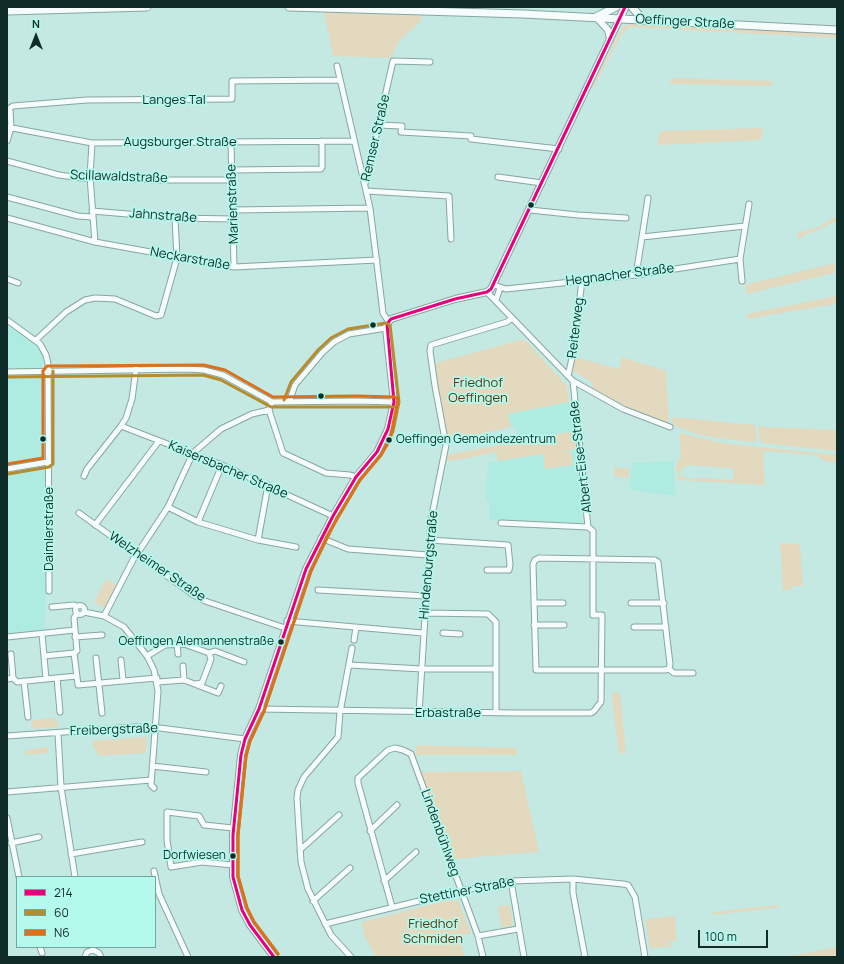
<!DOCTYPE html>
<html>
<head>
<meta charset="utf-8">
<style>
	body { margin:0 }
	#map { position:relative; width:844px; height:964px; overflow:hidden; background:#c3e9e2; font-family:Manrope,sans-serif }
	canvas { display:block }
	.frame { position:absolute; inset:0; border:8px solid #0f2c28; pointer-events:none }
	.legend { position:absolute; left:16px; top:876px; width:140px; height:72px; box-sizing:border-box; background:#b3f9ec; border:1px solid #71a79e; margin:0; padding:5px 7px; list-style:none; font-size:12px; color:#0f2c28 }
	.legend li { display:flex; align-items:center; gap:8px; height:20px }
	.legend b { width:20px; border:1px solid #71a79e }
	.north { position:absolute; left:16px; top:16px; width:40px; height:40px; -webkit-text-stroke:3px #b3f9ec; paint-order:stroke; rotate:0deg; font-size:11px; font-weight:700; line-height:16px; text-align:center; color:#0f2c28 }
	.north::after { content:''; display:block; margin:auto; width:14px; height:18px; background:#0f2c28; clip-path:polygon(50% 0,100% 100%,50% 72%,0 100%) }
	.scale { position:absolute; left:698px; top:930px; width:70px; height:18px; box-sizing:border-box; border:2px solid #0f2c28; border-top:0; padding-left:5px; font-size:12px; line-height:14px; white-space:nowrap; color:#0f2c28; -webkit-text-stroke:3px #b3f9ec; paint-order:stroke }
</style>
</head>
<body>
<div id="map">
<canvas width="844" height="964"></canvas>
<div class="frame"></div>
<ul class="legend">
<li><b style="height:5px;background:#e5007d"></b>214</li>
<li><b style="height:5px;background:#b78c2e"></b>60</li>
<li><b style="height:5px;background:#db711d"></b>N6</li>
</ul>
<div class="north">N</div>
<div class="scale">100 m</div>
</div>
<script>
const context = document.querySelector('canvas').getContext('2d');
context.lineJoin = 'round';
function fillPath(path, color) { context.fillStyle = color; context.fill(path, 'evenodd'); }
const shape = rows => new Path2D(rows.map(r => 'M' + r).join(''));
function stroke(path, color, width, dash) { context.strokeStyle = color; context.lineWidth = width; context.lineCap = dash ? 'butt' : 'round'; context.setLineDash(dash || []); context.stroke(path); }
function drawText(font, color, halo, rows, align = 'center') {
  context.font = font + ' Manrope,sans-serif'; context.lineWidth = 3.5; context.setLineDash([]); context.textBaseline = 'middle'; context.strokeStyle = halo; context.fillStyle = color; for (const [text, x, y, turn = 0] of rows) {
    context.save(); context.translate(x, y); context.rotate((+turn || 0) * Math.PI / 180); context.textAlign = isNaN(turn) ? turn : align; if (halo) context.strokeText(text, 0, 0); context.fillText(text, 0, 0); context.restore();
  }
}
const built = shape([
	[7,324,36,344,43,357,47,578,44,632,7,636],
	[569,402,574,431,519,441,516,426,511,427,508,414],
	[576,449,582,510,581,523,489,520,489,502,486,500,488,463],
	[673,461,676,496,630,490,632,463]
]);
const green = shape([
	[324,12,421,16,421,21,398,42,391,58,333,56],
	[637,23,837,33,837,38,630,27,622,34,592,90,591,87,623,26],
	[671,78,773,81,772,86,670,84],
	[763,128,761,140,657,145,660,131],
	[837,216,837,221,809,234,807,233,806,235,798,239,797,233,818,227],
	[835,263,835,273,746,294,745,285],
	[836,296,836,304,747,319,747,314],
	[524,339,567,386,569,402,508,414,511,427,449,441,438,387,436,363],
	[575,357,619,369,622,357,666,371,669,421,667,423,613,401,591,387,593,383,573,371],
	[672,417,755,425,757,439,755,442,723,439,699,435,673,425],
	[758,425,763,427,837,430,837,451,762,443,759,440],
	[574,431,576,449,555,453,571,451,573,465,545,469,543,454,498,461,496,452,454,461,446,460,447,455],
	[680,433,722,443,837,455,837,463,825,461,815,455,763,451,765,485,677,480,678,476,682,476,689,479,700,478,731,480,733,478,734,471,733,469,724,468,691,465,682,468,680,474,677,473,676,467,681,454,679,436],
	[615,467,630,469,628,478,614,476],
	[780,543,800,544,803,586,792,586,792,590,783,590],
	[106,579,117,585,106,608,94,602],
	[615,692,620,693,626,754,620,753,618,749,612,699,612,695],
	[55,718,58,724,58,727,35,729,31,727,32,720],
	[147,737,146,753,99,756,93,746,92,741],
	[416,745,517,748,518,755,415,755],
	[48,747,48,753,25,755,26,750],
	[521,771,539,852,452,859,419,772],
	[458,900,471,933,460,936,464,957,376,957,364,935,362,922,445,901],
	[510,905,513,925,501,927,498,906],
	[778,905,781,907,714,915,713,912],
	[675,916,677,941,670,941,671,947,650,948,645,921,647,919],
	[837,947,837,956,784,957]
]);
const minor = shape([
	[337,66,370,208,383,313,388,321],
	[378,125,402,126,401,132,471,136],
	[7,127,92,143,354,141],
	[471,139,559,149],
	[7,141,11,128,10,108,13,106,87,100,232,99,232,81,340,80],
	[231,142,234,267],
	[92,143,90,177,95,242],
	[7,161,59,175,82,178,97,177,157,180,232,180],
	[232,170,321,169,322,167,322,141],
	[498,177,542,183],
	[365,184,393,61,430,62],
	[366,191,449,196,451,239],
	[7,197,78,216,92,217],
	[234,210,370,208],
	[530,210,578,215,626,218],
	[92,211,175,218,234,219],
	[7,218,95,242,234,267,377,260],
	[642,237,648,198],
	[636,275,642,237,745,226],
	[7,279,18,283],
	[742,281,740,259,749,204],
	[494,285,506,289,636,275,740,259],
	[487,292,573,381,623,409,670,427],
	[496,300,500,288],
	[7,320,40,344,46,355,48,364,49,591],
	[36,340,66,312,85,300,95,298,115,299,156,316,161,315,177,258,175,218],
	[7,372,187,369,204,370,223,375,272,402,357,401,394,402],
	[568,376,574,349,582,280],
	[289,402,295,385,322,353,334,342,349,334,386,328],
	[269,410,283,453,326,473,350,475,356,477],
	[121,426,222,465,333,516],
	[7,469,48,462],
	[84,476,87,469,121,426,126,418,132,399,136,369],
	[168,507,198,522,258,540,296,547],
	[79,513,192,594,205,601,285,628],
	[198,522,222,465],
	[501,523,588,527],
	[95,525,159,441],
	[321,538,348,549,428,555],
	[258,540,268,485],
	[429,540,508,545,510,565,509,570,487,570],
	[137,554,168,507,193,453,221,429,252,414,269,410,272,402],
	[539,558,655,560,658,562,670,664,669,669,665,670,536,670,533,564,535,560,539,558],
	[318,590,426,596],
	[534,603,563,603],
	[631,603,664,603],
	'75.5 610a4.5 4.5 0 1 1 9 0a4.5 4.5 0 1 1-9 0Z',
	[52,607,74,605,76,606],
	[84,612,104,616,124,627,147,656,154,670,158,691,151,785,154,788],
	[77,613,74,618,77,651,74,653,78,685,157,678],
	[425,613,488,614,496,622,496,713],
	[104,616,135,556],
	[287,621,423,633],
	[534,625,564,625],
	[634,627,666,627],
	[443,633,460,634],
	[42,634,46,679,77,676],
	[7,637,75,630],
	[75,637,102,635],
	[354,640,356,628],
	[177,644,178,654],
	[11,654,13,678],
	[44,656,74,653],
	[147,656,165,645,184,644,209,653,215,651,244,662],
	[96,658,102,713],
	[121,660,123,680],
	[350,665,422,669,496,669],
	[183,666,184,680],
	[669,669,674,673,693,673],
	[57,678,60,712],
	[7,679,13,678,17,682,46,679],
	[24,681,28,717],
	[158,682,184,680,218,693,221,686],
	[195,684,202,683,211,659,209,653],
	[259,709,517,713,591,713,594,711,601,702,602,615,593,615,593,531,588,527,573,381],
	[419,713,431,520,446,445,435,386,430,351,431,345,507,322,512,318],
	[58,733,61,787,75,877],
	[7,736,135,727,160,728,245,739],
	[152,766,206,772],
	[7,792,151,780],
	[7,818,19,877],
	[370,831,397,805],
	[11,843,39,837],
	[300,850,339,815],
	[71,854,142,842],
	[233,865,202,862,171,867,167,840,167,812,199,816,204,825,233,828],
	[154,871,159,894,188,957],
	[573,879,573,893,585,957],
	[384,881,416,852],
	[511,881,524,957],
	[313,901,350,868],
	[392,907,358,783,358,778,388,750,395,748,403,750,411,754,478,936,483,957],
	[325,924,460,891,511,881,573,879,623,884,628,885,635,897,645,957],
	[478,936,518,929],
	[40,947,42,953],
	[85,957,87,952,93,950,99,953,101,957],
	[351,957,331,935,308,889,301,862,297,798,298,790,304,777,338,737,340,712,352,648]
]);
const tertiary = shape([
	[596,17,608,30,610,39],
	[274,957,250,925,242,910,233,877,233,835,241,755,245,739,259,709,306,569,333,516,356,477,377,452,388,429,394,402,386,328,387,324,391,319,455,299,487,292,491,289,620,18]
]);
const secondary = shape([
	[289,7,523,14,837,30],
	[632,7,643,20],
	[7,11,147,7],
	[596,17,616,7],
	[620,18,625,7]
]);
const bus1 = shape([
	[274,957,250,925,242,910,233,877,233,835,241,755,245,739,259,709,306,569,333,516,356,477,377,452,388,429,394,402,387,324,391,319,455,299,487,292,491,289,625,7]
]);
const bus2 = shape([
	[7,377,203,375,221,380,271,407,394,407],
	[8,474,49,467,53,464,53,371],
	[278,954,254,922,247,908,238,876,238,835,246,756,250,741,264,711,311,571,337,518,360,480,381,455,393,431,399,402,390,325,386,323,348,329,331,338,318,350,291,382,284,400]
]);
const bus3 = shape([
	[7,464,43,458,43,371,47,366,204,365,225,370,273,397,357,396,395,397,398,399,390,440,381,455,360,480,327,536,311,571,264,711,250,741,246,756,238,835,238,876,247,908,254,922,278,954]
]);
const markers = [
	[531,205,3.5,"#0f2c28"],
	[373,325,3.5,"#0f2c28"],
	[321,396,3.5,"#0f2c28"],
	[43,439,3.5,"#0f2c28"],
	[389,440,3.5,"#0f2c28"],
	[281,642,3.5,"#0f2c28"],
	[233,856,3.5,"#0f2c28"]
];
const busNames = [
	["Oeffingen Gemeindezentrum",396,440,"left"],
	["Oeffingen Alemannenstraße",274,642],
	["Dorfwiesen",226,856]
];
const streetNames = [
	["Oeffinger Straße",685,22,3],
	["Langes Tal",174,100],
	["Remser Straße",376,138,-77],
	["Augsburger Straße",180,142],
	["Scillawaldstraße",119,177,2],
	["Marienstraße",233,204,-92],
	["Jahnstraße",163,216,4],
	["Neckarstraße",190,259,10],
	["Hegnacher Straße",620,275,-7],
	["Reiterweg",576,328,-83],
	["Albert-Eise-Straße",581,457,-97],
	["Kaisersbacher Straße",228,470,23],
	["Daimlerstraße",49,529,-90],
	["Hindenburgstraße",429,565,-85],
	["Welzheimer Straße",157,567,34],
	["Erbastraße",448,713],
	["Freibergstraße",114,730,-2],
	["Lindenbühlweg",440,833,70],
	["Stettiner Straße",467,891,-11]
];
const parkNames = [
	["Friedhof",478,383],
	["Oeffingen",478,398],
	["Friedhof",433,924],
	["Schmiden",433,939]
];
fillPath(built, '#aeece1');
fillPath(green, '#e3d9bf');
stroke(minor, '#88a6a1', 7);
stroke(tertiary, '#88a6a1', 8);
stroke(secondary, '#88a6a1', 9);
stroke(minor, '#f6fcfb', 5);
stroke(tertiary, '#f6fcfb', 6);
stroke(secondary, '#f6fcfb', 7);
stroke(bus1, '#e5007d', 3);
stroke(bus2, '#b78c2e', 3);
stroke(bus3, '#db711d', 3);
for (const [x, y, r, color] of markers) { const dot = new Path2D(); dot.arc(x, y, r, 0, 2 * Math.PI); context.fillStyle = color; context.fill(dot); stroke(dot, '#b3f9ec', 1.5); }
drawText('12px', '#0f2c28', '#b3f9ec', busNames, 'right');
drawText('13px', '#0f2c28', '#b3f9ec', streetNames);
drawText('13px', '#5a340b', '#b3f9ec', parkNames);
</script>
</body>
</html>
